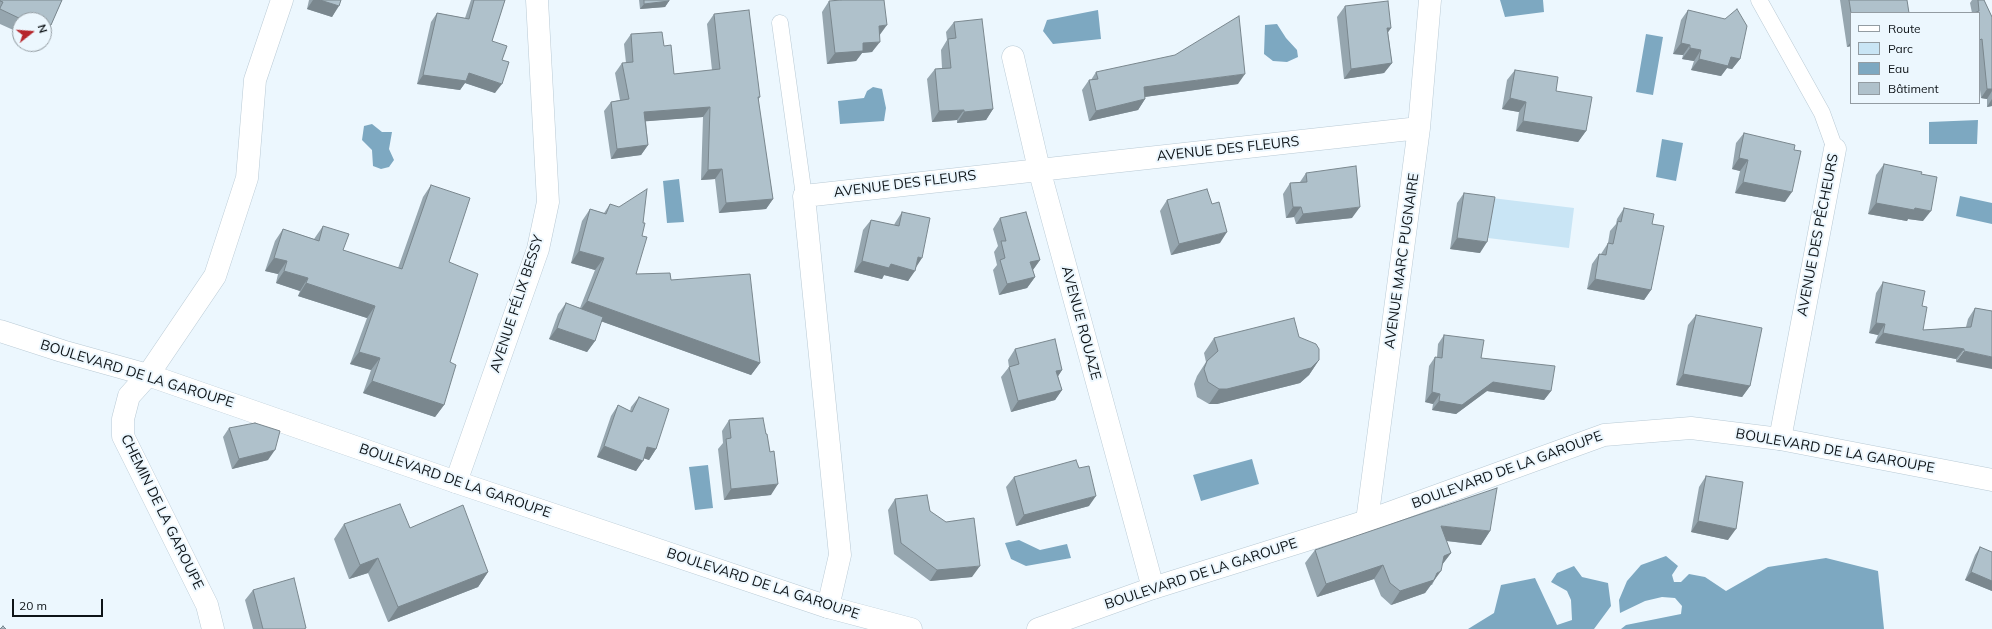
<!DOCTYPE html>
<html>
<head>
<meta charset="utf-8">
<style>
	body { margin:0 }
	#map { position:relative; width:1992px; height:629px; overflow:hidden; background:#ecf7fe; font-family:Mulish,sans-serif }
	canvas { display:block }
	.legend { position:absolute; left:1850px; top:12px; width:130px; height:92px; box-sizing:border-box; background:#ecf7fe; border:1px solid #939ca2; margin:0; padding:5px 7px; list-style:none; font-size:12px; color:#0e1418 }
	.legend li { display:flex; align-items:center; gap:8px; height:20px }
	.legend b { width:20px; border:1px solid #939ca2 }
	.north { position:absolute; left:12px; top:12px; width:40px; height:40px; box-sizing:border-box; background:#ecf7fe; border:1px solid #939ca2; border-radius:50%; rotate:73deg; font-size:11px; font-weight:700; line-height:16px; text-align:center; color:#0e1418 }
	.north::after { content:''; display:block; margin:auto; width:14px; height:18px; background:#b6252b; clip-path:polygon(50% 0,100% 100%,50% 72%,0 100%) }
	.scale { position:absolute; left:12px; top:599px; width:91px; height:18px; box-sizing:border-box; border:2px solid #0e1418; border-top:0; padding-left:5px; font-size:12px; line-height:14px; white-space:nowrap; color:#0e1418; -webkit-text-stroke:3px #ecf7fe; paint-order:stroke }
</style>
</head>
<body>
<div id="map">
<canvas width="1992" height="629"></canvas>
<ul class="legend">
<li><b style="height:5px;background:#fff"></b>Route</li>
<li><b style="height:11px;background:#c9e5f5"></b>Parc</li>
<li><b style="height:11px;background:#7da8c1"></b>Eau</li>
<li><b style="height:11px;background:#afc1cb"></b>Bâtiment</li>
</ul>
<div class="north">N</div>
<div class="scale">20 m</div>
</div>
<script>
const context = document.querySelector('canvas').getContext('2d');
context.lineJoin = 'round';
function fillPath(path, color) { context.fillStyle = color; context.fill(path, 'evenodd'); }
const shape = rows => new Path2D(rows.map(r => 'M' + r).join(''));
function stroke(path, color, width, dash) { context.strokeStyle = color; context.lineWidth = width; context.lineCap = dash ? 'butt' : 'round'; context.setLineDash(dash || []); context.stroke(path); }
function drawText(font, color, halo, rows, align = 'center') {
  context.font = font + ' Mulish,sans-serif'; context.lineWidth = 4; context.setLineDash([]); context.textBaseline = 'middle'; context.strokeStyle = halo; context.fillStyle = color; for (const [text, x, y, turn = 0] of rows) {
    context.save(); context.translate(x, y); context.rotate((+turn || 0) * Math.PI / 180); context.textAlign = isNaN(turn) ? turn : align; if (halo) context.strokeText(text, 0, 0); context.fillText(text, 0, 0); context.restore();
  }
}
const green = shape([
	[1492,198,1574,208,1569,248,1488,238]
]);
const water = shape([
	[1500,0,1543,0,1544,12,1505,17],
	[1098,10,1101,39,1053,44,1043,31,1047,20],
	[1277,24,1286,38,1297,50,1298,57,1287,62,1273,61,1264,54,1265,25],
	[1646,34,1663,37,1653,95,1636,92],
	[873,87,882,89,886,108,884,121,840,124,838,101,864,98,867,91],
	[1978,120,1977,144,1929,144,1929,122],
	[372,124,382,132,392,132,389,149,394,160,389,167,381,169,373,166,372,150,362,140,364,126],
	[1662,139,1683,143,1676,181,1656,177],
	[679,179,684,222,667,223,663,181],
	[1960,196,1992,203,1992,224,1956,216],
	[1252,459,1259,484,1201,501,1193,475],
	[708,465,713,508,695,510,689,467],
	[1019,540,1040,550,1067,544,1071,558,1026,566,1011,559,1005,543],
	[1666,556,1678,566,1672,575,1674,582,1681,582,1689,574,1705,577,1726,591,1768,567,1826,558,1878,571,1884,629,1621,629,1626,625,1681,614,1682,606,1675,598,1662,597,1645,601,1620,613,1619,600,1627,581,1641,565],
	[1574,566,1582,577,1608,583,1611,606,1594,629,1468,629,1494,613,1501,585,1535,578,1557,625,1572,620,1571,600,1567,591,1551,582,1557,573]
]);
const service = shape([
	[1759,0,1822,113,1835,149],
	[780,23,804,196]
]);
const minor = shape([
	[1013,57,1039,169,1153,588],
	[1780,439,1835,149],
	[456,482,538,249,548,202,537,0],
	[1367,521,1419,128,1430,0],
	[828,607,840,555,804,196,1419,128],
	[213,629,207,605,123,436,123,419,129,396,148,375,215,276,247,178,255,80,282,0]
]);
const tertiary = shape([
	[0,331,62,351,148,375,456,482,828,607,911,629],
	[1038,629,1153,588,1367,521,1604,435,1691,428,1780,439,1992,480]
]);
const wall = shape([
	[0,0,62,0,51,25,44,34,44,20,20,20,20,33,0,24],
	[309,0,341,0,332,17,307,9],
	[471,0,505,0,492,41,502,60,495,93,465,83,460,90,417,84,431,22,437,13,465,18],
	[639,0,669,0,669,1,665,7,640,9],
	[1840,0,1907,0,1851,13,1851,46,1847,47],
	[1972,0,1984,0,1992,17,1992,106,1987,107,1987,99,1981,98,1979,82,1979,13,1972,13,1970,3],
	[829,1,879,36,872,52,862,53,856,61,827,64,822,12],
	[1345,6,1391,28,1388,32,1392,63,1384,73,1344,79,1337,17],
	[1688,10,1740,59,1732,69,1727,68,1721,76,1691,70,1694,61,1682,59,1683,55,1673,54,1681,20],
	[714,14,760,97,758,100,773,199,766,209,719,213,715,179,701,180,703,117,646,121,648,145,641,155,611,159,604,111,611,102,620,100,615,73,622,63,626,63,624,44,631,34,674,74,712,70,707,24],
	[954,22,993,109,986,120,957,123,957,120,932,122,927,79,935,69,942,68,941,50,947,40,946,32],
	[1515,70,1556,91,1586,131,1578,142,1516,131,1519,112,1502,109,1507,80],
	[1096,72,1238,84,1145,97,1145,99,1138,110,1089,121,1082,90,1089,80,1091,80],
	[1744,133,1794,150,1785,202,1735,193,1740,171,1732,169,1736,143],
	[1884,164,1921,174,1923,221,1908,219,1907,221,1868,214,1876,175],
	[1306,173,1352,218,1296,224,1294,217,1286,218,1283,194,1290,183,1300,182],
	[431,185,449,262,450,362,444,405,435,417,363,393,371,370,350,364,367,318,298,296,300,291,276,283,278,274,265,271,275,241,283,229,314,239,323,226,343,250,398,268,423,197],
	[1464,193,1480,253,1450,249,1457,203],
	[1167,200,1220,243,1171,255,1160,211],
	[610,204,642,236,636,274,671,280,760,363,751,375,601,321,595,341,587,352,549,339,558,314,566,303,580,308,595,270,571,263,582,221,590,209,604,213],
	[1624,208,1652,224,1651,290,1644,300,1587,289,1592,264,1599,254,1601,254,1608,243,1610,231,1616,224,1617,219],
	[902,212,916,267,908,281,884,275,882,279,854,272,863,230,871,220,894,225,895,223],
	[1000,218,1040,260,1033,270,1035,277,1027,288,999,295,993,270,997,265,994,252,998,246,993,229],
	[1883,282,1922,306,1923,330,1966,327,1968,319,1975,308,1992,311,1956,362,1956,359,1875,343,1878,335,1869,333,1876,293],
	[1696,315,1750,386,1742,397,1676,385,1688,325],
	[1444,335,1481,358,1551,391,1544,400,1487,391,1456,414,1432,410,1433,404,1425,402,1429,366,1435,357,1437,357,1438,344],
	[1299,337,1319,360,1309,375,1300,383,1217,404,1209,404,1197,397,1194,384,1197,376,1206,362,1204,353,1214,338],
	[1015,349,1062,370,1058,376,1062,390,1055,400,1011,412,1001,377,1009,367,1008,360],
	[639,397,656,449,649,460,644,458,636,471,597,457,611,416,618,405,630,411,631,407],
	[729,420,766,434,770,452,771,495,724,500,718,449,723,443,722,431],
	[229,428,268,460,232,469,223,437],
	[1079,468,1089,506,1016,526,1006,487,1014,477],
	[1706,476,1728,540,1691,532,1699,487],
	[895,499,930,511,972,577,930,581,894,554,888,510],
	[344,524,410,528,488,572,478,587,388,622,368,573,349,579,334,539],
	[1490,531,1481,545,1446,541,1451,553,1442,565,1432,585,1431,585,1425,593,1391,605,1381,596,1374,579,1317,597,1305,563,1315,550],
	[1980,547,1992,552,1992,591,1965,580,1975,555],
	[253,590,305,629,253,629,245,600]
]);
const shadedWall = shape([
	[313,0,320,0,339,6,332,17,307,9],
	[669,1,665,7,640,9,644,4],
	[887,25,879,36,879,26],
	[1387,28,1391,28,1384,38],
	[880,42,872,52,862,53,856,61,827,64,835,53,863,43],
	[1851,42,1851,46,1847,47],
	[1681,43,1690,45,1683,55,1673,54],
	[1690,48,1701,50,1694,61,1682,59],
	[1731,57,1740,59,1732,69,1727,68,1721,76,1691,70,1699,59],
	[1392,63,1384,73,1344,79,1351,69],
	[469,73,502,84,495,93,465,83,460,90,417,84,423,75],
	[1245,74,1238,84,1137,98,1144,87],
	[1987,89,1992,89,1992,91,1987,99,1981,98],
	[1510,98,1526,102,1519,112,1502,109],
	[1145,99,1138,110,1089,121,1096,111],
	[1992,99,1992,106,1987,107],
	[710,107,703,117,637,122,644,112],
	[993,109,986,120,957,123,964,112],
	[964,110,957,120,932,122,939,111],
	[1523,121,1586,131,1578,142,1516,131],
	[648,145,641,155,611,159,617,149],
	[1739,158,1748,160,1740,171,1732,169],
	[722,169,715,179,701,180,708,170],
	[1743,182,1792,192,1785,202,1735,193],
	[773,199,766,209,719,213,726,203],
	[1876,203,1915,208,1931,211,1923,221,1908,219,1907,221,1868,214],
	[1293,207,1301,207,1294,217,1286,218],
	[1360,207,1352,218,1296,224,1303,214],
	[1227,232,1220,243,1171,255,1179,244],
	[1457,238,1487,242,1480,253,1450,249],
	[579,251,604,258,595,270,571,263],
	[918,257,922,258,915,269],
	[274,258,287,261,278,274,265,271],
	[1040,260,1032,271,1030,262],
	[862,261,891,264,915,271,908,281,884,275,882,279,854,272],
	[284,271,308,278,300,291,276,283],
	[1035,277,1027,288,999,295,1007,284],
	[1595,279,1651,290,1644,300,1587,289],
	[306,283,375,306,367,318,298,296],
	[587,301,760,363,751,375,578,313],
	[1876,323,1885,324,1878,335,1869,333],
	[557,328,595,341,587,352,549,339],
	[1883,333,1964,349,1956,359,1875,343],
	[1964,351,1992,357,1992,369,1956,362],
	[359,352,380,358,371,370,350,364],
	[1319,360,1309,375,1300,383,1217,404,1209,404,1219,389],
	[1062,370,1055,381,1056,371],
	[1683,374,1750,386,1742,397,1676,385],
	[372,381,444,405,435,417,363,393],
	[1493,382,1551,391,1544,400,1487,391,1456,414,1432,410,1439,401],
	[1062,390,1055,400,1011,412,1018,401],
	[1432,392,1440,394,1433,404,1425,402],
	[604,446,643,461,636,471,597,457],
	[647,447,656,449,649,460,640,457],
	[275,450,268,460,232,469,239,459],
	[778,484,771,495,724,500,731,489],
	[1096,496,1089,506,1016,526,1024,515],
	[1698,521,1736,529,1728,540,1691,532],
	[1441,526,1490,531,1481,545,1431,539],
	[1451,553,1441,566,1444,556],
	[378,558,368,573,349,579,360,565],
	[1383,565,1374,579,1317,597,1326,584],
	[980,566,972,577,930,581,937,570],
	[1441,571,1425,593,1391,605,1400,591,1437,573],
	[488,572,478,587,388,622,398,607],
	[1971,572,1992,581,1992,591,1965,580]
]);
const building = shape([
	[0,0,62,0,51,25,44,22,44,20,39,19,39,20,23,20,0,9,0,8,3,2,0,1,0,0],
	[320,0,341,0,339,6,320,0],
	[474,0,505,0,492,41,507,46,502,60,509,62,502,84,469,73,466,81,423,75,437,13,469,19,474,0],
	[644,0,669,0,669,1,644,4,644,0],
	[841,0,884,0,887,25,879,26,880,42,863,43,863,51,835,53,829,1,841,0],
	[1849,0,1907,0,1909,13,1851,13,1849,0],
	[1978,0,1984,0,1992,17,1992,89,1987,89,1982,39,1979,40,1979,13,1974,13,1979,11,1978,0],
	[1388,1,1391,28,1387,28,1392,63,1351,69,1345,6,1388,1],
	[1737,9,1747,26,1740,59,1731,57,1728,66,1699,59,1701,50,1690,48,1690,45,1681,43,1688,10,1725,19,1737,9],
	[749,10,760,97,758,97,773,199,726,203,722,169,708,170,710,107,644,112,648,145,617,149,611,102,629,99,622,63,633,62,631,34,662,32,664,46,671,45,674,74,720,69,714,14,749,10],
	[1239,16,1245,74,1144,87,1145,99,1096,111,1089,80,1098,79,1096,72,1175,55,1239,16],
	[982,19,993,109,964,112,964,110,939,111,935,69,951,68,948,39,956,38,954,22,982,19],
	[1515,70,1558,77,1556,91,1592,97,1586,131,1523,121,1526,102,1510,98,1515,70],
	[1744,133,1795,145,1794,150,1801,151,1792,192,1743,182,1748,160,1739,158,1744,133],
	[1884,164,1922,172,1921,174,1937,177,1931,211,1915,208,1914,210,1876,203,1884,164],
	[1356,166,1360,207,1303,214,1301,207,1293,207,1290,183,1307,182,1306,173,1356,166],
	[431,185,470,198,449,262,478,274,450,362,456,365,444,405,372,381,380,358,359,352,375,306,306,283,308,278,284,271,287,261,274,258,283,229,319,241,323,226,349,234,343,250,402,269,431,185],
	[647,189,643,223,645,223,642,236,647,237,636,274,670,273,671,280,750,274,760,363,587,301,604,258,579,251,590,209,606,214,610,204,619,207,647,189],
	[1207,189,1212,204,1219,202,1227,232,1179,244,1167,200,1207,189],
	[1464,193,1495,197,1487,242,1457,238,1464,193],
	[1624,208,1654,214,1652,224,1664,226,1651,290,1595,279,1599,254,1606,255,1608,243,1613,244,1618,221,1621,222,1624,208],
	[902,212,930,218,922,258,918,257,915,271,891,264,889,268,862,261,871,220,899,226,902,212],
	[1026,212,1040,260,1030,262,1035,277,1007,284,1000,260,1005,258,1001,241,1006,241,1000,218,1026,212],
	[1883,282,1925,291,1922,306,1927,307,1923,330,1971,327,1975,308,1992,311,1992,357,1964,351,1964,349,1883,333,1885,324,1876,323,1883,282],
	[566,303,603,317,595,341,557,328,566,303],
	[1696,315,1762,328,1750,386,1683,374,1696,315],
	[1294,318,1299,337,1316,344,1319,349,1319,360,1311,368,1227,389,1219,389,1208,382,1204,369,1207,361,1218,351,1214,338,1294,318],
	[1444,335,1484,340,1481,358,1555,366,1551,391,1493,382,1462,405,1439,401,1440,394,1432,392,1435,357,1442,358,1444,335],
	[1055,339,1062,370,1056,371,1062,390,1018,401,1009,367,1019,364,1015,349,1055,339],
	[639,397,669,409,656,449,647,447,643,461,604,446,618,405,632,412,639,397],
	[763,418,766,434,767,434,770,452,774,451,778,484,731,489,726,439,731,438,729,420,763,418],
	[255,423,280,431,275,450,239,459,229,428,255,423],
	[1076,460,1079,468,1089,466,1096,496,1024,515,1014,477,1076,460],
	[1706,476,1743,482,1736,529,1698,521,1706,476],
	[1497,488,1490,531,1441,526,1451,553,1444,556,1441,571,1437,573,1434,580,1400,591,1390,583,1383,565,1326,584,1315,550,1497,488],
	[927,495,930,511,946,522,974,518,980,566,937,570,901,543,895,499,927,495],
	[400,504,410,528,463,505,488,572,398,607,378,558,360,565,344,524,400,504],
	[1980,547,1992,552,1992,581,1971,572,1980,547],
	[294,578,306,628,304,629,263,629,253,590,294,578],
	[3,626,6,629,0,629,3,626]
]);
const streetNames = [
	["AVENUE DES FLEURS",1228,149,-6],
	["AVENUE DES FLEURS",905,184,-7],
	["AVENUE DES PÊCHEURS",1818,235,-79],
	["AVENUE MARC PUGNAIRE",1402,261,-82],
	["AVENUE FÉLIX BESSY",517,304,-72],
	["AVENUE ROUAZE",1081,323,75],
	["BOULEVARD DE LA GAROUPE",137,374,17],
	["BOULEVARD DE LA GAROUPE",1835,451,10],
	["BOULEVARD DE LA GAROUPE",1507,470,-20],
	["BOULEVARD DE LA GAROUPE",455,481,19],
	["CHEMIN DE LA GAROUPE",162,512,64],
	["BOULEVARD DE LA GAROUPE",1201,574,-18],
	["BOULEVARD DE LA GAROUPE",763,584,18]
];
fillPath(green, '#c9e5f5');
fillPath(water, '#7da8c1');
stroke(service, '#b9cad5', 17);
stroke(minor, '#b9cad5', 23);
stroke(tertiary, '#b9cad5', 23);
stroke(service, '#fff', 16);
stroke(minor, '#fff', 22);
stroke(tertiary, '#fff', 22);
fillPath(wall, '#96a6af');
fillPath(shadedWall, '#7a878e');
fillPath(building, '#afc1cb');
stroke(building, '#7a878e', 1);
drawText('14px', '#0e1418', '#ecf7fe', streetNames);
</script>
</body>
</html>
